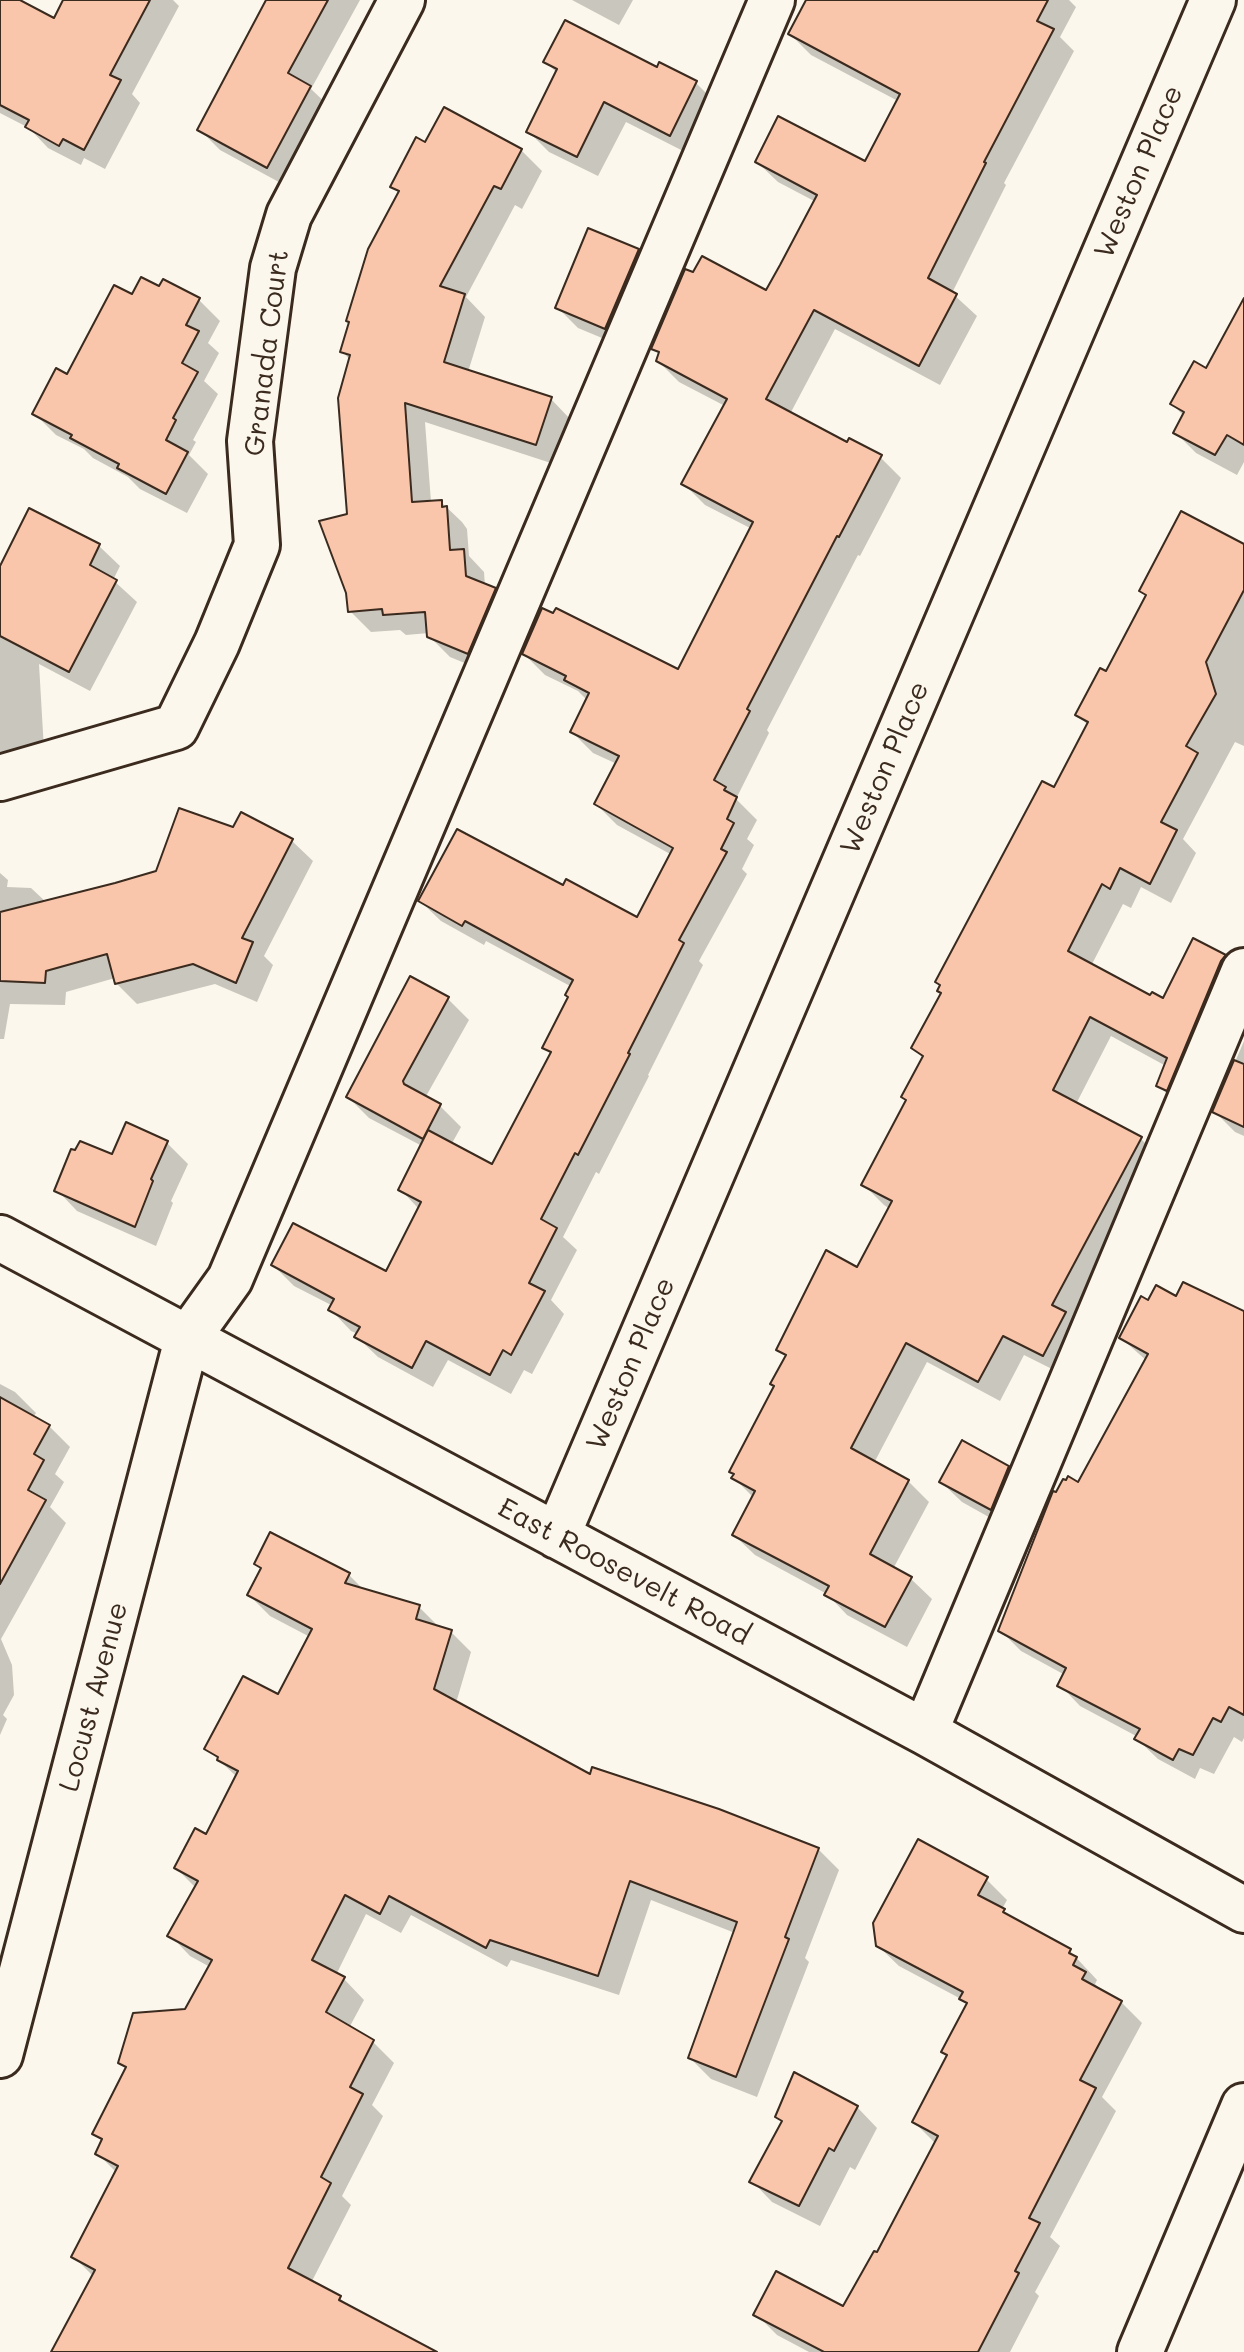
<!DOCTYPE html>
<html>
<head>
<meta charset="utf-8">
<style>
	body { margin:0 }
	canvas { display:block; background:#fbf7ec }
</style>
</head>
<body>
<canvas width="1244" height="2352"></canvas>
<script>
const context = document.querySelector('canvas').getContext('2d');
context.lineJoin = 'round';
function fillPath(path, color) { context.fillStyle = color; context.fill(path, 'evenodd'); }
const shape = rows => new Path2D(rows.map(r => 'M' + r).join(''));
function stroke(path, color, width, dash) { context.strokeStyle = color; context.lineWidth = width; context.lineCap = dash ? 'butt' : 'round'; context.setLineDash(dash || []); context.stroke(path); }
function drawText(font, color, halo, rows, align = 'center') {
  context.font = font + ' Mali,sans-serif'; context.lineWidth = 6; context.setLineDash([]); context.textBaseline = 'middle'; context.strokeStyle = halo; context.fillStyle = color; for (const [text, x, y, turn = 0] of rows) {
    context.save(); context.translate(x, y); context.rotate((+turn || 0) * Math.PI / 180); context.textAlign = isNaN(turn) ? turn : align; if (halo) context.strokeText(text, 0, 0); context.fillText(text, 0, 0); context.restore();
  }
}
const shadow = shape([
	[0,0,16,0,55,21,66,0,173,0,179,6,132,94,140,103,105,169,84,158,81,165,48,148,29,128,0,113],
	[269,0,360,0,311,89,331,108,288,187,220,150,200,130],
	[572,0,633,0,619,25],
	[808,0,1069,0,1076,7,1060,37,1074,51,1004,183,1006,185,952,293,977,316,940,385,835,329,790,414,848,445,880,457,901,478,860,556,858,555,767,730,769,733,736,799,757,820,747,839,754,845,742,869,747,874,699,961,703,965,648,1075,649,1076,599,1174,596,1172,563,1237,577,1250,551,1300,564,1314,532,1374,524,1370,511,1394,448,1360,433,1387,378,1357,357,1337,358,1334,351,1331,331,1310,333,1306,294,1286,273,1265,386,1274,419,1209,400,1189,422,1146,369,1118,348,1097,448,999,469,1020,425,1098,440,1106,461,1127,451,1145,493,1167,552,1055,544,1047,570,997,572,987,486,941,484,945,441,921,420,901,564,887,638,920,672,855,617,825,596,804,617,764,593,753,572,732,588,701,578,691,545,675,524,654,678,672,752,529,705,505,684,484,725,406,679,382,658,361,660,355,654,348,767,293,816,202,778,182,757,162,866,163,898,101,811,55,790,34],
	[546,62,658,69,660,64,696,83,717,104,691,155,626,122,598,176,549,152,528,131,557,73],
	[426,144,521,150,542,171,522,209,515,205,466,297,485,317,468,372,551,399,571,420,557,465,425,422,431,502,441,502,462,522,467,529,469,556,484,572,485,586,494,590,515,611,489,673,450,657,429,636,429,633,406,635,400,630,371,632,350,611,350,360,342,351,400,194,392,186],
	[638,251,659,272,626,348,578,328,557,307],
	[163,282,199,300,220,321,208,343,219,353,204,381,218,394,193,440,196,442,189,455,208,474,187,513,140,489,128,477,93,458,84,449,56,435,35,414,132,297,160,289],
	[1244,313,1244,462,1237,475,1196,453,1175,432,1184,416,1172,404,1207,370],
	[30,510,99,546,120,566,113,580,137,602,90,691,39,664,44,750,0,773,0,570],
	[1244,546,1244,746,1235,742,1183,839,1196,853,1171,903,1141,887,1131,908,1123,904,1091,966,1151,998,1164,1000,1224,957,1244,976,1179,1106,1158,1085,1166,1066,1111,1036,1076,1104,1141,1139,1161,1159,1064,1375,1024,1355,1000,1401,927,1362,874,1463,908,1481,929,1502,893,1569,911,1579,932,1599,907,1647,847,1615,827,1594,755,1555,734,1535,754,1498,734,1478,776,1387,787,1357,779,1349,858,1270,890,1209,884,1205,864,1185,908,1101,924,1059,913,1048,1089,726,1077,715,1107,673,1147,597,1141,591],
	[234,829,292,841,313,861,264,956,273,965,257,1002,215,984,137,1004,116,983,115,978,66,992,65,1005,10,1004,4,1039,0,1039,0,873,8,880,7,887,31,888,46,902,158,873],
	[1244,1041,1244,1136,1235,1132,1214,1111],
	[167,1143,188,1164,171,1201,173,1203,156,1246,77,1211,57,1190,113,1156],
	[1176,1298,1244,1314,1244,1738,1242,1742,1234,1737,1214,1774,1200,1768,1195,1779,1158,1759,1137,1739,1138,1737,1080,1706,1060,1685,1065,1675,1021,1651,1000,1630,1147,1361,1121,1338,1149,1303],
	[0,1384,15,1392,36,1413,33,1417,49,1426,70,1447,55,1474,64,1482,50,1507,66,1523,1,1639,12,1665,14,1695,3,1715,7,1719,0,1735],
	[1008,1468,1029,1489,1012,1530,962,1502,941,1482],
	[256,1564,349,1575,365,1591,419,1607,441,1629,451,1632,471,1652,456,1703,591,1777,818,1849,839,1870,805,1958,809,1962,757,2097,711,2079,690,2058,735,1933,651,1900,619,1995,511,1960,507,1967,411,1915,401,1933,366,1914,336,1975,344,1979,364,2000,349,2028,373,2042,394,2063,372,2105,383,2116,342,2196,351,2205,311,2283,340,2298,350,2308,419,2352,53,2352,94,2277,73,2256,117,2173,97,2153,103,2142,95,2133,127,2069,120,2062,186,2011,210,1967,190,1956,170,1935,196,1888,176,1868,207,1836,237,1777,207,1749,278,1697,310,1637,270,1616,249,1595,262,1570],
	[986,1879,1007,1900,1002,1909,1013,1920,1070,1951,1097,1980,1095,1984,1104,1993,1121,2002,1142,2023,1102,2097,1116,2111,1050,2237,1060,2246,1035,2292,1039,2296,1010,2352,809,2352,777,2335,756,2314,844,2308,877,2255,936,2144,914,2122,948,2057,943,2052,968,2005,963,2000,899,1966,877,1945],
	[857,2107,877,2128,855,2170,850,2167,820,2226,772,2202,752,2181,783,2123,777,2117]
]);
const building = shape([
	[0,0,20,0,54,18,63,0,150,0,110,75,121,80,84,150,63,139,59,146,25,127,29,120,0,105,0,0],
	[266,0,328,0,288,73,311,86,267,168,197,130,266,0],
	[806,0,1048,0,1037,21,1054,29,984,162,986,163,928,278,957,294,919,366,814,310,766,399,847,442,849,438,882,455,839,537,837,536,747,709,750,711,714,780,726,787,724,790,737,797,727,819,734,823,721,849,727,852,679,940,684,943,628,1053,630,1054,578,1155,575,1153,541,1219,557,1228,529,1283,545,1291,511,1355,503,1350,490,1375,426,1341,412,1368,354,1337,360,1327,328,1310,334,1299,271,1265,293,1223,386,1271,421,1202,398,1190,428,1130,492,1164,551,1052,542,1048,568,997,565,995,573,980,465,921,462,926,418,901,457,829,563,885,566,879,637,917,673,848,594,804,619,756,570,732,589,693,564,680,566,676,522,654,542,608,553,613,556,608,678,669,753,522,681,484,727,399,656,361,659,352,651,349,685,269,693,272,702,256,766,290,780,265,817,195,755,162,778,116,865,161,900,94,788,34,806,0],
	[565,20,657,67,659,62,697,81,670,136,604,102,577,157,526,132,557,69,543,62,565,20],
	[444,107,522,149,501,189,494,186,440,286,465,294,444,362,552,397,536,445,405,403,412,502,442,500,442,507,447,506,450,550,464,549,466,576,496,588,468,654,427,637,425,612,383,615,382,609,348,612,346,593,319,521,347,514,338,398,350,355,340,352,349,322,346,321,368,249,399,191,390,187,416,137,425,142,444,107],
	[588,228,639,249,605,329,555,308,588,228],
	[141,277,159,286,163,279,200,298,186,325,199,331,182,363,198,372,173,418,176,420,166,440,188,452,166,494,117,468,119,464,70,438,72,435,32,414,56,368,67,374,114,285,132,294,141,277],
	[1244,298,1244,445,1227,435,1215,455,1173,433,1184,412,1170,404,1194,361,1206,368,1244,298],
	[29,508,100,544,90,565,117,580,69,672,0,636,0,566,29,508],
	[1181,511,1244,544,1244,590,1206,662,1216,694,1186,746,1198,753,1161,822,1177,830,1150,884,1120,868,1110,889,1102,884,1068,951,1150,995,1152,992,1163,998,1193,938,1226,955,1221,961,1167,1091,1156,1086,1167,1058,1090,1017,1053,1090,1142,1137,1052,1305,1066,1312,1043,1356,1003,1336,978,1382,906,1343,851,1448,909,1480,870,1554,912,1577,885,1627,824,1595,829,1586,732,1535,755,1491,731,1478,734,1474,729,1472,774,1386,770,1384,786,1355,776,1350,826,1250,857,1267,892,1201,861,1185,906,1100,901,1097,923,1056,911,1048,941,993,937,991,940,985,935,982,1042,781,1054,787,1088,722,1075,715,1100,668,1106,671,1146,595,1139,591,1181,511],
	[179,808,233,827,241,812,293,839,242,938,253,942,236,983,193,964,115,984,107,954,46,971,45,983,0,981,0,912,115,883,156,871,179,808],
	[410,976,449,997,403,1081,404,1084,441,1104,423,1139,346,1097,410,976],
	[1234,1060,1244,1064,1244,1127,1212,1112,1234,1060],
	[126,1122,168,1141,151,1179,153,1181,135,1227,54,1191,71,1149,75,1150,80,1141,112,1154,126,1122],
	[1183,1282,1244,1311,1244,1715,1229,1707,1221,1722,1213,1718,1193,1755,1179,1749,1173,1760,1134,1739,1140,1729,1057,1686,1066,1668,998,1631,1053,1491,1056,1492,1063,1479,1066,1480,1068,1476,1078,1482,1148,1354,1119,1338,1141,1296,1148,1300,1156,1285,1176,1296,1183,1282],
	[0,1397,50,1425,34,1454,44,1460,28,1490,46,1500,0,1584,0,1397],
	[962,1440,1009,1466,991,1510,939,1482,962,1440],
	[270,1532,350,1573,345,1583,420,1605,416,1619,452,1630,434,1689,590,1774,592,1767,719,1809,819,1848,785,1937,789,1939,736,2077,688,2058,737,1922,630,1881,598,1976,490,1940,486,1948,389,1896,380,1914,345,1895,312,1960,345,1977,326,2012,374,2040,350,2087,363,2094,321,2177,331,2183,288,2268,341,2296,339,2300,437,2352,51,2352,95,2270,71,2257,118,2166,95,2154,102,2139,92,2134,126,2067,118,2063,133,2013,185,2009,212,1960,167,1936,198,1881,174,1868,195,1828,206,1834,238,1771,217,1760,218,1757,204,1749,243,1676,278,1694,312,1629,247,1595,261,1568,254,1564,270,1532],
	[918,1839,988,1877,978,1895,1005,1909,1003,1912,1071,1949,1069,1953,1077,1957,1073,1965,1086,1972,1082,1979,1122,2001,1080,2080,1096,2088,1029,2218,1040,2223,1015,2271,1019,2273,978,2352,824,2352,753,2315,776,2271,843,2306,874,2251,877,2252,938,2136,912,2122,947,2055,941,2052,967,2003,959,1999,963,1992,876,1946,873,1923,918,1839],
	[794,2072,858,2106,834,2151,829,2148,799,2206,749,2182,782,2121,775,2117,794,2072]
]);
const minor = shape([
	[0,778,176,727,217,643,257,545,250,441,273,268,289,215,402,0],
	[0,1238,925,1732,1244,1910],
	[557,1536,1213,0],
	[925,1732,1244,971],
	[0,2055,187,1339,230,1279,772,0],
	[1140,2352,1244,2106]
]);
const streetNames = [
	["Weston Place",1139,172,-67],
	["Granada Court",267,353,-83],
	["Weston Place",885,768,-67],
	["Weston Place",631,1364,-67],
	["East Roosevelt Road",624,1572,28],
	["Locust Avenue",94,1697,-75]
];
fillPath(shadow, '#0003');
fillPath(building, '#f9c5ab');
stroke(building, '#3b2a1e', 2);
stroke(minor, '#3b2a1e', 50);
stroke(minor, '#fbf7ec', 44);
drawText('28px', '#3b2a1e', '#fbf7ec', streetNames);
</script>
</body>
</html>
